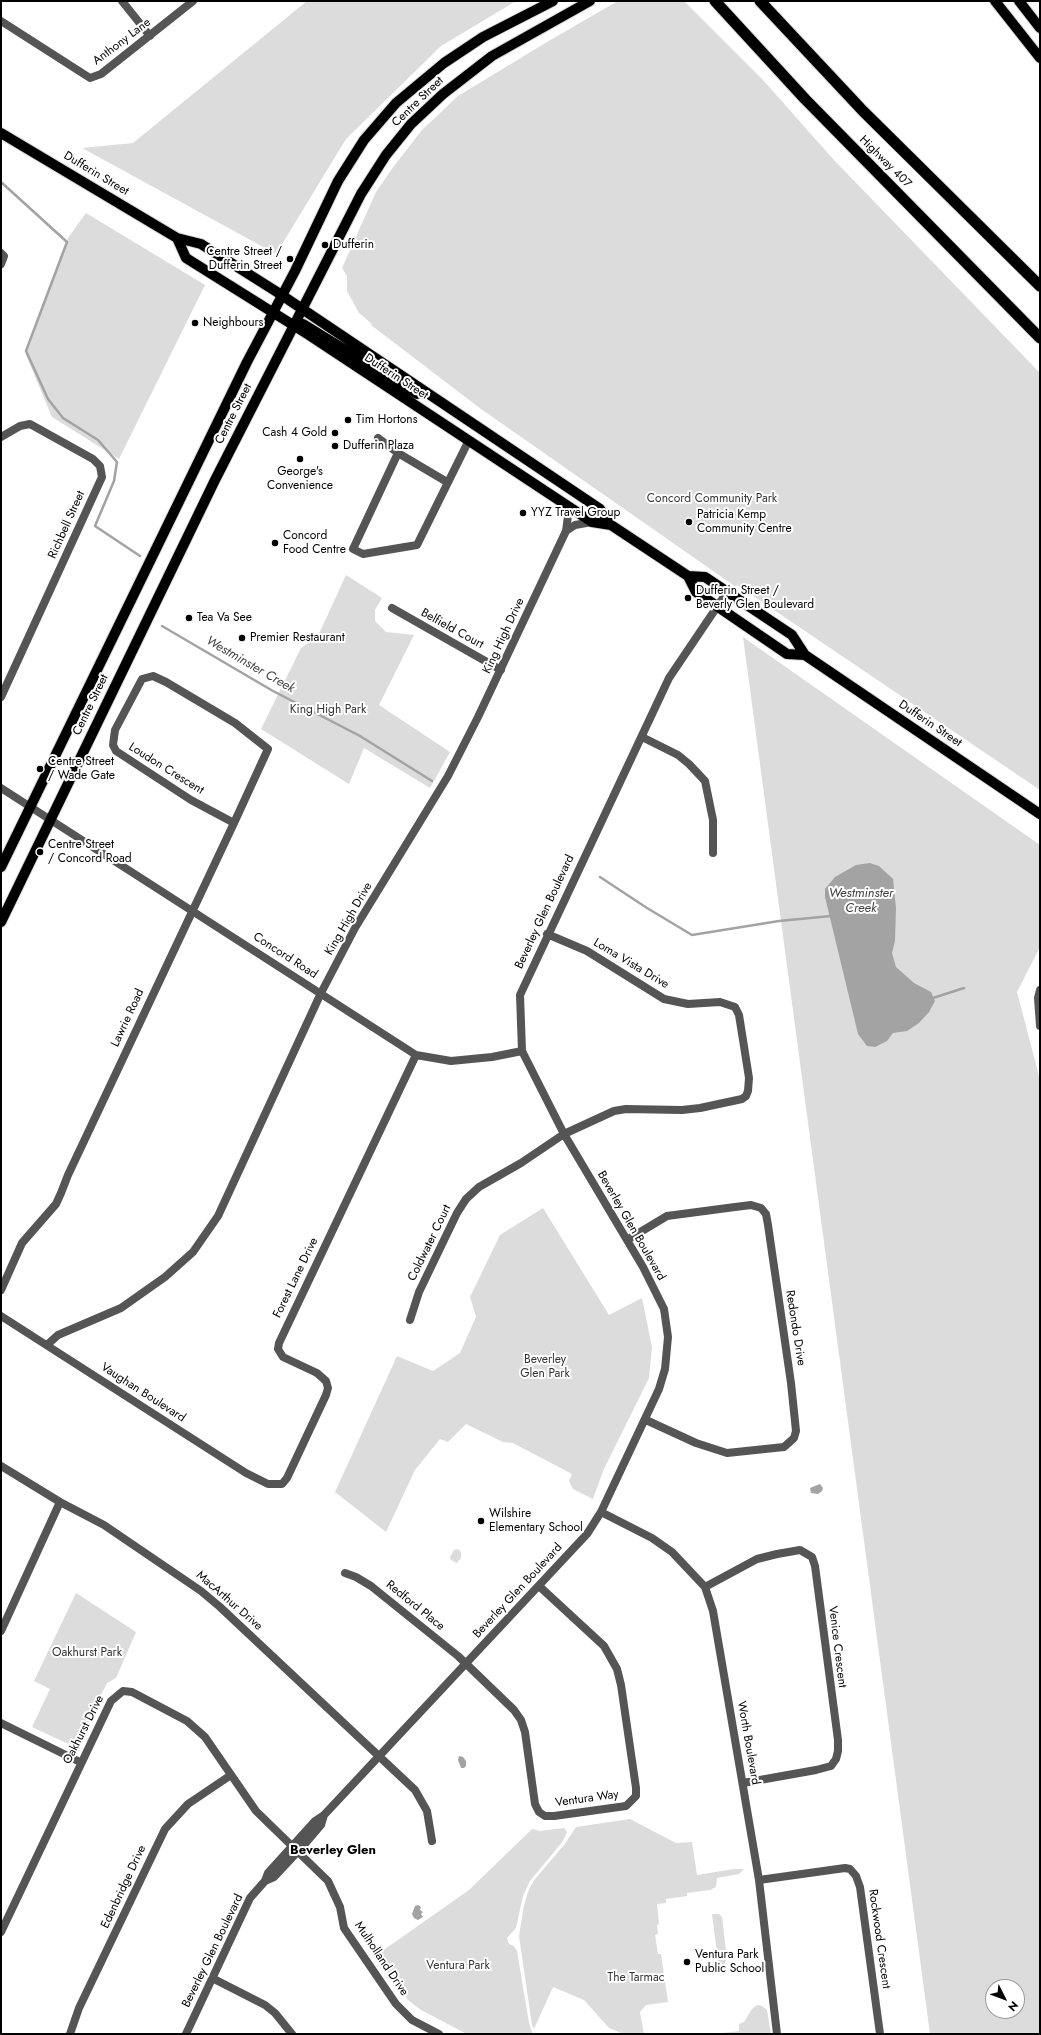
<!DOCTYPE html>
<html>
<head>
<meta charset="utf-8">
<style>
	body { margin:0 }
	#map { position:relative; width:1041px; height:2035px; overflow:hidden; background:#fff; font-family:Jost,sans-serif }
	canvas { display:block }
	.frame { position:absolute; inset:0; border:2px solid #000; pointer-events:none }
	.north { position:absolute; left:985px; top:1979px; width:40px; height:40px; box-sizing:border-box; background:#fff; border:1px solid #999; border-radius:50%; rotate:132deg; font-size:11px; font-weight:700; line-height:16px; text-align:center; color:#000 }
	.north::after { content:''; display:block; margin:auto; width:14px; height:18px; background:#000; clip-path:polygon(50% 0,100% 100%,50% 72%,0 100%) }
</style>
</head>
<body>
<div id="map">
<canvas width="1041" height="2035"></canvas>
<div class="frame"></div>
<div class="north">N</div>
</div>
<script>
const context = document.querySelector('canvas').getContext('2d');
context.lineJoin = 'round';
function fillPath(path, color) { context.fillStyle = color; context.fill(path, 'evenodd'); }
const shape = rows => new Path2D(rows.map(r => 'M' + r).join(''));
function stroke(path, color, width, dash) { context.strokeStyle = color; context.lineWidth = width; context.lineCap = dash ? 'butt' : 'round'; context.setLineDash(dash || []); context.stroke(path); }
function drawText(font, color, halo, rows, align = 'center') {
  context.font = font + ' Jost,sans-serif'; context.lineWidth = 4; context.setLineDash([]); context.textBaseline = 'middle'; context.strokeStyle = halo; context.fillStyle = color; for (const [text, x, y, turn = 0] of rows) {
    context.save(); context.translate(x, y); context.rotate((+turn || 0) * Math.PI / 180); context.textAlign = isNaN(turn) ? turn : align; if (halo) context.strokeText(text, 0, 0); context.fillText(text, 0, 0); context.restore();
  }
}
const green = shape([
	[307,1,516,1,441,46,346,139,276,254,82,148,133,143],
	[618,1,684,1,763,80,833,159,1040,373,1040,790,737,585,736,587,481,409,371,325,372,324,359,313,347,291,347,276,342,268,376,192,394,166,422,130,458,96,552,39],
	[86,213,205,285,119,459,52,417,26,355,68,238],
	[346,575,382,598,375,610,375,621,386,632,414,635,379,705,450,752,430,788,364,748,349,784,261,729,301,648,318,636],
	[743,637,1040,845,1040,947,1017,992,1040,1080,1040,2034,930,2034],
	[993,1987,1017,1987,1017,2011,993,2011],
	[543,1208,609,1315,642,1298,652,1347,649,1378,603,1471,593,1499,573,1489,569,1481,572,1474,513,1443,503,1442,466,1424,448,1442,440,1439,415,1470,386,1532,335,1492,397,1356,433,1371,460,1353,476,1317,470,1297,500,1235],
	[458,1549,461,1552,461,1558,457,1563,451,1560,450,1557,454,1550],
	[76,1593,136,1632,116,1678,107,1683,75,1747,32,1727,50,1689,34,1681],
	[630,1819,676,1843,692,1842,697,1875,734,1869,744,1869,739,1874,717,1878,716,1887,710,1890,687,1893,687,1896,666,1899,666,1903,657,1904,659,1924,657,1925,658,1934,655,1935,658,1954,661,1954,668,2002,646,2005,640,2012,644,2034,624,2034,609,2028,584,2000,553,1987,534,2029,532,2025,519,1936,524,1905,529,1889,535,1879,564,1845,576,1827],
	[564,1828,567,1832,563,1841,530,1881,523,1896,516,1928,507,1938,509,1944,514,1946,517,1951,529,2023,533,2034,467,2034,421,2010,408,2000,375,1956,469,1890,532,1829,540,1831],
	[719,1914,722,1917,727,1959,723,1967,719,1968,712,1914],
	[757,2005,762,2006,767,2010,771,2034,715,2034,739,2031,739,2024,744,2022,752,2009]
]);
const water = shape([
	[870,863,879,866,893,879,896,908,895,941,892,953,896,967,914,983,931,992,935,1001,929,1012,919,1023,907,1031,893,1033,887,1041,875,1047,867,1046,858,1034,825,897,825,889,835,877,856,865],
	[820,1484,823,1488,822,1491,818,1494,811,1493,810,1488],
	[459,1756,463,1757,466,1761,466,1766,464,1768,461,1768,458,1760],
	[418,1905,421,1907,420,1910,423,1912,421,1914,423,1917,418,1920,414,1918,412,1914,415,1906]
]);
const stream = shape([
	[1,182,67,242,26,351,48,399,63,418,98,440,117,462,114,481,95,526,140,556],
	[162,626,273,691,360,736,432,781],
	[600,877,647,908,692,935,779,921,831,916],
	[933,998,964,988]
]);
const minor = shape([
	[122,1,150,36],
	[1,21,90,78,101,74,193,1],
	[1,253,4,256,1,264],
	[1,437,20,426,30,424,93,459,100,466,102,477,1,697],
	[378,438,398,453,447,482],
	[398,453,353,549,363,554,417,545,469,440],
	[566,531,575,525,592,522],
	[392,608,501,670],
	[642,737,678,755,689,764,705,781,713,820,713,853],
	[1,788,416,1055,451,1061,492,1057,522,1051],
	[1040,990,1038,998,1040,1026],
	[627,1240,667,1216,735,1207,751,1205,761,1208,766,1214,768,1225,791,1383,796,1431,794,1438,784,1447,727,1453,696,1443,646,1420],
	[1,1290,22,1243,56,1204,61,1193,68,1175,234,823,268,749,235,723,166,682,153,676,142,679,115,730,113,745,116,751,191,800,234,823],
	[1,1316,246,1473,268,1484,282,1484,287,1478,326,1395,328,1388,326,1381,317,1373,283,1357,278,1349,279,1343,416,1055],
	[410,1320,419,1292,457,1213,466,1199,479,1187,521,1163,564,1134,614,1111,626,1109,682,1110,700,1108,742,1099,746,1096,748,1091,749,1078,743,1040,739,1015,735,1007,720,1002,688,1004,664,999,587,951,547,934],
	[47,1345,58,1335,121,1308,165,1277,193,1252,218,1216,321,993,355,928,448,776,478,717,566,531,568,516,563,503],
	[1,1466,60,1502,104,1525,201,1591,220,1607,415,1790,427,1811,432,1841],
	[601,1512,652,1538,672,1552,705,1587,713,1611,759,1880,777,2034],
	[345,1573,356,1577,371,1586,458,1656,514,1710,521,1720,525,1732,535,1804,539,1812,545,1816,554,1816,626,1806,636,1796,636,1788,621,1685,617,1669,604,1646,539,1586],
	[705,1587,757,1559,777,1554,800,1550,812,1557,815,1566,838,1740,838,1751,836,1759,831,1766,816,1770,743,1783],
	[1,1631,60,1502],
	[1,1723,80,1762],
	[759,1880,845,1868,850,1869,856,1876,860,1887,880,2034],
	[265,1881,274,1877,304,1845,321,1825,324,1815],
	[1,1932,111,1701,123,1691,132,1692,187,1721,205,1737,256,1811,328,1881,340,1907,344,1928,396,2004,412,2020,439,2034],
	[212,1978,265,2005,275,2013,292,2034],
	[70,2034,79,2008,165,1829,188,1804,231,1775],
	[186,2034,250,1898,265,1881,268,1873,315,1821,324,1815,587,1534,601,1512,659,1389,665,1369,668,1337,664,1309,643,1267,564,1134,522,1051,520,995,669,678,727,592]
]);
const major = shape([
	[995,1,1040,58],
	[1019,1,1040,28],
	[1,133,177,238,201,244,277,292,600,509,611,525,688,576,696,592,705,598,787,654,805,655],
	[177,238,186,258,309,335,592,522,611,525],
	[303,324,417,394],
	[688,576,705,577,792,635,805,655,1040,814],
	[1,867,247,362,295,271,338,181,364,140,396,103,444,63,483,37,553,1],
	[1,922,215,480,361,194,386,155,411,124,443,94,492,56,590,1]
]);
const highway = shape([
	[715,1,805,99,1040,338],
	[760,1,863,111,1040,286]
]);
const markers = [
	[325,245,4,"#000"],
	[290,259,4,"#000"],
	[195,323,4,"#000"],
	[348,420,4,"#000"],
	[335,433,4,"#000"],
	[335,446,4,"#000"],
	[300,459,4,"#000"],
	[523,513,4,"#000"],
	[689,522,4,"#000"],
	[275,543,4,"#000"],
	[688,598,4,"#000"],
	[189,618,4,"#000"],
	[242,638,4,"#000"],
	[40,769,4,"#000"],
	[40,852,4,"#000"],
	[481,1521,4,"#000"],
	[687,1962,4,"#000"]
];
const streetNames = [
	["Anthony Lane",122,42,-37],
	["Centre Street",418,102,-44],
	["Highway 407",885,162,45],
	["Dufferin Street",96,174,31],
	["Dufferin Street",396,377,33],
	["Centre Street",234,414,-63],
	["Richbell Street",67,525,-66],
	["Belfield Court",452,629,29],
	["King High Drive",504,636,-65],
	["Centre Street",91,705,-64],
	["Dufferin Street",930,724,34],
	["Loudon Crescent",166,769,32],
	["Beverley Glen Boulevard",545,912,-65],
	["King High Drive",349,919,-60],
	["Concord Road",285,956,33],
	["Loma Vista Drive",631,964,31],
	["Lawrie Road",128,1018,-65],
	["Beverley Glen Boulevard",631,1226,60],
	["Coldwater Court",430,1243,-64],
	["Forest Lane Drive",296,1278,-64],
	["Redondo Drive",795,1328,81],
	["Vaughan Boulevard",143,1393,33],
	["Beverley Glen Boulevard",518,1591,-47],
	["MacArthur Drive",229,1601,41],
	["Redford Place",415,1606,39],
	["Venice Crescent",837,1647,83],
	["Oakhurst Drive",84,1730,-63],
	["Worth Boulevard",748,1743,80],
	["Ventura Way",587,1799,-8],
	["Edenbridge Drive",124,1887,-65],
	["Rockwood Crescent",879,1939,82],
	["Beverley Glen Boulevard",213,1951,-64],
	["Mulholland Drive",381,1959,56]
];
const poiNames = [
	["Dufferin",333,245],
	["Centre Street /",282,252,"right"],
	["Dufferin Street",282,266,"right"],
	["Neighbours",203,323],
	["Tim Hortons",356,420],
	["Cash 4 Gold",327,433,"right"],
	["Dufferin Plaza",343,446],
	["George's",300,472,"center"],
	["Convenience",300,486,"center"],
	["YYZ Travel Group",531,513],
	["Patricia Kemp",697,515],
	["Community Centre",697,529],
	["Concord",283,536],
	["Food Centre",283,550],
	["Dufferin Street /",696,591],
	["Beverly Glen Boulevard",696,605],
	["Tea Va See",197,618],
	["Premier Restaurant",250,638],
	["Centre Street",48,762],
	["/ Wade Gate",48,776],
	["Centre Street",48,845],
	["/ Concord Road",48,859],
	["Wilshire",489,1514],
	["Elementary School",489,1528],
	["Ventura Park",695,1955],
	["Public School",695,1969]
];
const parkNames = [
	["Concord Community Park",712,499],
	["King High Park",328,710],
	["Beverley",545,1360],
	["Glen Park",545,1374],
	["Oakhurst Park",87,1653],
	["Ventura Park",458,1966],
	["The Tarmac",636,1978]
];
const waterNames = [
	["Westminster Creek",250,665,30],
	["Westminster",861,894],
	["Creek",861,909]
];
const neighbourhoodNames = [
	["Beverley Glen",333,1851]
];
fillPath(green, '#dcdcdc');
fillPath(water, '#a3a3a3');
stroke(stream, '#a3a3a3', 2.5);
stroke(major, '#dbdbdb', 12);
stroke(highway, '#dbdbdb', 13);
stroke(minor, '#555', 8);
stroke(major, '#000', 10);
stroke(highway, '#000', 11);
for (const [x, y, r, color] of markers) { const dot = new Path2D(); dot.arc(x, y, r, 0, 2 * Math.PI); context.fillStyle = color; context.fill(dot); stroke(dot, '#fff', 1.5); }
drawText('12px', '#000', '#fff', streetNames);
drawText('12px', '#000', '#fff', poiNames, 'left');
drawText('12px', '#333', '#fff', parkNames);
drawText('italic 13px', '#444', '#fff', waterNames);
drawText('bold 13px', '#000', '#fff', neighbourhoodNames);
</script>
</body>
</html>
